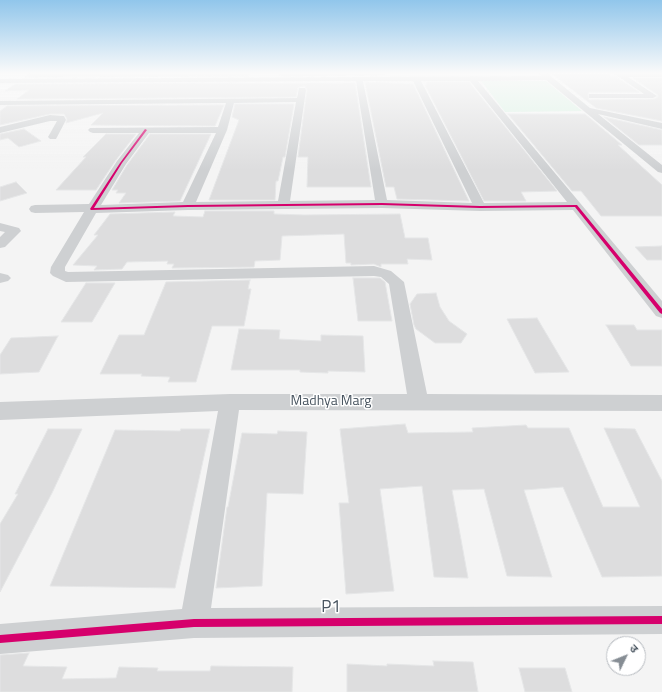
<!DOCTYPE html>
<html>
<head>
<meta charset="utf-8">
<style>
	body { margin:0 }
	#map { position:relative; width:662px; height:692px; overflow:hidden; background:#f4f4f4; font-family:"Titillium Web","Noto Sans Devanagari",sans-serif }
	canvas { display:block }
	.north { position:absolute; left:606px; top:636px; width:40px; height:40px; box-sizing:border-box; background:#fff; border:1px solid #b7bbc0; border-radius:50%; rotate:47deg; font-size:11px; font-weight:700; line-height:16px; text-align:center; color:#4a5661 }
	.north::after { content:''; display:block; margin:auto; width:14px; height:18px; background:#868d94; clip-path:polygon(50% 0,100% 100%,50% 72%,0 100%) }
</style>
</head>
<body>
<div id="map">
<canvas width="662" height="692"></canvas>
<div class="north">उ</div>
</div>
<script>
const context = document.querySelector('canvas').getContext('2d');
context.lineJoin = 'round';
function fillPath(path, color) { context.fillStyle = color; context.fill(path, 'evenodd'); }
const shape = rows => new Path2D(rows.map(r => 'M' + r).join(''));
function stroke(path, color, width, dash) { context.strokeStyle = color; context.lineWidth = width; context.lineCap = dash ? 'butt' : 'round'; context.setLineDash(dash || []); context.stroke(path); }
function drawText(font, color, halo, rows, align = 'center') {
  context.font = font + ' "Titillium Web",sans-serif'; context.lineWidth = 3; context.setLineDash([]); context.textBaseline = 'middle'; context.strokeStyle = halo; context.fillStyle = color; for (const [text, x, y, turn = 0] of rows) {
    context.save(); context.translate(x, y); context.rotate((+turn || 0) * Math.PI / 180); context.textAlign = isNaN(turn) ? turn : align; if (halo) context.strokeText(text, 0, 0); context.fillText(text, 0, 0); context.restore();
  }
}
const green = shape([
	[481,81,546,81,582,111,505,112]
]);
const building = shape([
	[31,73,250,73,249,76,25,77,31,73],
	[280,73,384,73,385,75,279,76,280,73],
	[552,74,608,74,612,77,616,77,639,92,589,92,588,94,589,100,654,99,658,97,658,95,633,78,662,78,662,121,596,108,552,74],
	[365,82,413,84,469,201,397,199,394,187,386,187,365,82],
	[426,82,469,82,557,191,521,192,526,201,484,201,425,85,427,85,426,82],
	[355,83,371,187,307,187,308,157,298,157,307,90,305,86,298,87,296,97,17,99,29,90,5,91,15,84,355,83],
	[235,104,294,104,285,157,283,157,278,181,276,181,275,200,209,200,239,120,232,117,235,104],
	[224,105,215,126,91,125,103,113,66,123,67,119,64,114,50,114,0,125,0,111,7,106,224,105],
	[508,114,585,114,622,145,618,145,662,185,662,216,601,216,581,191,572,191,508,114],
	[604,117,662,130,662,145,639,145,604,117],
	[24,129,41,141,19,147,8,138,0,140,0,134,24,129],
	[106,134,136,134,116,160,96,190,56,190,86,157,83,157,106,134],
	[150,134,211,134,180,201,119,203,126,193,116,193,118,190,112,190,127,165,150,134],
	[16,182,27,193,0,201,0,187,16,182],
	[205,211,274,211,274,214,304,215,400,214,405,238,428,238,432,260,407,259,408,264,381,264,381,267,374,264,351,265,351,263,346,263,344,234,282,236,280,260,255,261,254,267,172,268,174,264,167,264,168,261,127,262,122,269,94,270,97,266,73,265,98,235,94,235,110,214,175,212,173,216,203,217,205,211],
	[662,246,662,260,647,260,635,247,662,246],
	[353,278,380,278,385,282,392,321,358,321,353,278],
	[250,280,248,289,251,289,244,326,212,326,196,382,168,382,170,377,141,376,142,374,100,374,119,335,144,335,166,282,250,280],
	[86,283,115,283,92,322,61,322,86,283],
	[436,293,440,307,449,321,467,334,461,343,435,343,416,329,414,325,410,304,417,294,436,293],
	[537,318,569,372,535,373,507,319,537,318],
	[606,325,634,325,637,330,662,330,662,366,631,366,606,325],
	[239,329,280,330,279,339,321,341,321,335,363,336,365,372,328,371,328,373,300,372,300,370,231,370,239,329],
	[58,336,39,372,0,374,0,355,11,338,58,336],
	[405,424,408,433,473,432,472,428,526,425,528,428,569,428,603,507,640,507,604,428,635,429,662,481,662,576,602,577,563,487,524,490,552,577,507,576,484,489,452,490,468,578,434,577,422,486,380,489,394,591,346,594,339,503,349,503,340,429,405,424],
	[48,429,82,429,52,493,0,592,0,524,18,494,15,494,48,429],
	[181,429,210,429,175,588,50,586,115,430,180,431,181,429],
	[278,431,307,432,303,494,267,493,262,586,216,588,227,507,228,507,242,433,277,434,278,431],
	[29,653,23,666,67,667,62,679,116,678,119,667,158,668,157,671,210,671,211,666,293,667,292,692,0,692,0,655,29,653],
	[433,661,473,662,478,692,347,692,347,664,387,666,387,664,434,666,433,661],
	[519,668,565,668,572,692,525,692,519,668]
]);
const minor = shape([
	[539,73,547,73,590,108,662,123,662,129,598,114,662,165,662,173,658,172,546,80,478,81,662,301,662,318,656,316,573,210,480,211,382,208,188,210,96,213,65,267,65,271,68,272,374,266,391,271,404,282,427,394,662,395,662,411,239,410,211,608,662,606,662,634,194,638,0,654,0,624,182,609,218,411,0,420,0,402,230,394,407,394,389,284,381,277,374,276,66,282,53,276,50,273,51,267,84,212,35,213,31,212,29,209,31,206,35,205,89,204,117,161,139,133,93,133,90,132,88,130,90,128,218,127,226,103,0,105,0,101,297,98,299,88,305,88,306,90,290,201,375,200,356,81,0,83,0,79,541,76,539,73],
	[363,81,413,81,472,203,387,200,363,81],
	[421,81,470,81,567,202,484,203,421,81],
	[296,102,278,201,196,202,227,130,234,103,296,102],
	[149,133,216,133,183,202,101,205,126,164,149,133],
	[613,73,662,73,662,77,628,77,657,96,653,98,589,98,589,94,644,94,613,73],
	[50,115,64,116,66,120,56,139,50,139,48,137,57,121,50,121,0,133,0,127,50,115],
	[0,223,19,228,21,231,5,247,0,248,0,237,5,232,0,231,0,223],
	[0,273,8,275,11,278,8,281,0,283,0,273]
]);
const cycleway = shape([
	[145,129,147,130,122,163,94,208,188,205,382,203,480,206,576,205,577,205,662,309,662,314,660,313,575,207,480,208,382,205,188,207,91,210,90,209,120,163,145,129],
	[662,616,662,624,194,627,0,643,0,635,194,619,662,616]
]);
const streetNames = [
	["Madhya Marg",331,402]
];
const nearStreetnames = [
	["P1",331,608]
];
fillPath(green, '#d9f2e3');
fillPath(building, '#ddddde');
stroke(building, '#e5e6e7', 1);
fillPath(minor, '#ced0d2');
fillPath(cycleway, '#d6006c');
const sky = context.createLinearGradient(0, 0, 0, 170);
sky.addColorStop(0, '#91c6eb');
sky.addColorStop(0.43, '#fafafa');
sky.addColorStop(1, '#fafafa00');
context.fillStyle = sky;
context.fillRect(0, 0, 662, 170);
drawText('14px', '#4a5661', '#fff', streetNames);
drawText('17px', '#4a5661', '#fff', nearStreetnames);
</script>
</body>
</html>
